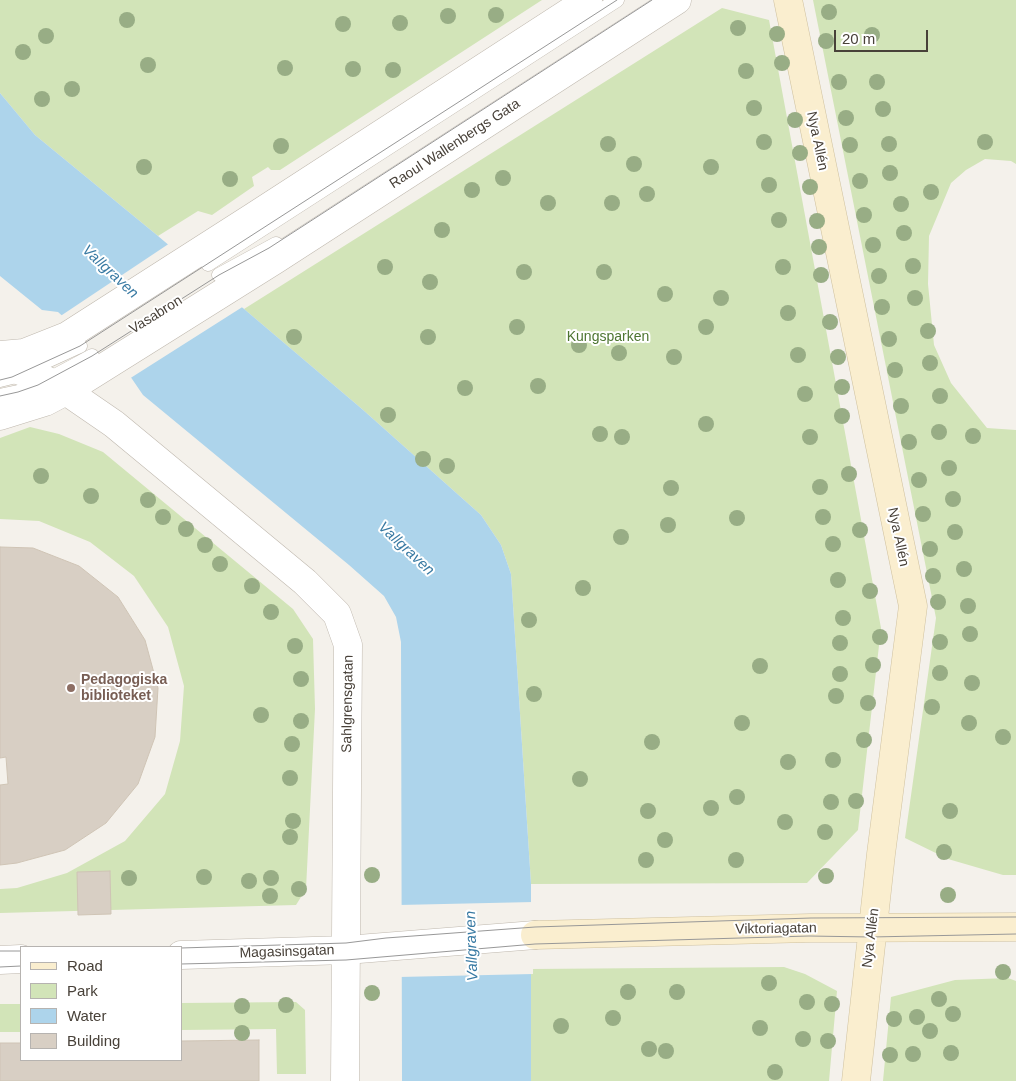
<!DOCTYPE html>
<html>
<head>
<meta charset="utf-8">
<style>
	body { margin:0 }
	#map { position:relative; width:1016px; height:1081px; overflow:hidden; background:#f4f1eb; font-family:Arial,sans-serif }
	canvas { display:block }
	.legend { position:absolute; left:20px; top:946px; width:162px; height:115px; box-sizing:border-box; background:#fff; border:1px solid #b6b3b0; margin:0; padding:6px 9px; list-style:none; font-size:15px; color:#484139 }
	.legend li { display:flex; align-items:center; gap:10px; height:25px }
	.legend b { width:25px; border:1px solid #b6b3b0 }
	.scale { position:absolute; left:834px; top:30px; width:94px; height:22px; box-sizing:border-box; border:2px solid #484139; border-top:0; padding-left:6px; font-size:15px; line-height:18px; white-space:nowrap; color:#484139; -webkit-text-stroke:4px #fff; paint-order:stroke }
</style>
</head>
<body>
<div id="map">
<canvas width="1016" height="1081"></canvas>
<ul class="legend">
<li><b style="height:6px;background:#faeecf"></b>Road</li>
<li><b style="height:14px;background:#d2e4b8"></b>Park</li>
<li><b style="height:14px;background:#add4eb"></b>Water</li>
<li><b style="height:14px;background:#d8cfc4"></b>Building</li>
</ul>
<div class="scale">20 m</div>
</div>
<script>
const context = document.querySelector('canvas').getContext('2d');
context.lineJoin = 'round';
function fillPath(path, color) { context.fillStyle = color; context.fill(path, 'evenodd'); }
const shape = rows => new Path2D(rows.map(r => 'M' + r).join(''));
function stroke(path, color, width, dash) { context.strokeStyle = color; context.lineWidth = width; context.lineCap = dash ? 'butt' : 'round'; context.setLineDash(dash || []); context.stroke(path); }
function drawText(font, color, halo, rows, align = 'center') {
  context.font = font + ' Arial,sans-serif'; context.lineWidth = 4; context.setLineDash([]); context.textBaseline = 'middle'; context.strokeStyle = halo; context.fillStyle = color; for (const [text, x, y, turn = 0] of rows) {
    context.save(); context.translate(x, y); context.rotate((+turn || 0) * Math.PI / 180); context.textAlign = isNaN(turn) ? turn : align; if (halo) context.strokeText(text, 0, 0); context.fillText(text, 0, 0); context.restore();
  }
}
const green = shape([
	[0,0,542,0,280,170,271,170,268,167,252,177,254,186,212,215,198,211,158,236,35,135,0,93],
	[813,0,1016,0,1016,164,1011,161,985,159,966,170,951,183,929,236,928,284,934,345,951,383,987,428,1016,430,1016,875,1003,875,948,859,905,838,936,618],
	[722,8,769,20,881,628,858,830,807,883,531,884,511,574,501,545,481,515,362,409,244,309],
	[30,427,59,434,103,452,293,609,313,639,315,709,306,889,296,905,0,913,0,889,17,888,67,873,125,841,165,794,180,741,184,686,168,627,134,576,90,542,39,521,0,519,0,438],
	[784,967,805,974,837,991,829,1081,531,1081,531,969],
	[1008,978,1016,981,1016,1081,883,1081,891,997,955,980],
	[296,1002,305,1010,306,1074,277,1074,276,1029,181,1030,181,1003],
	[0,1004,21,1004,21,1032,0,1032]
]);
const water = shape([
	[0,93,35,135,158,236,362,409,481,515,501,545,511,574,531,884,531,1081,402,1081,401,642,396,617,384,596,349,565,143,395,130,376,58,312,42,310,0,276]
]);
const pier = shape([
	[170,243,244,306,129,379,59,317],
	[534,902,533,974,399,977,399,905]
]);
const building = shape([
	[0,547,33,548,79,566,118,597,145,640,158,688,155,737,138,784,106,823,65,850,17,863,0,865,0,785,8,784,6,757,0,758,0,547],
	[110,871,111,914,78,915,77,872,110,871],
	[259,1040,259,1081,0,1081,0,1043,21,1043,21,1060,181,1060,181,1041,259,1040]
]);
const lane = shape([
	[208,264,617,0],
	[219,275,276,244],
	[0,380,12,377,80,346],
	[0,396,18,392,38,385,92,356]
]);
const street = shape([
	[0,355,24,353,67,336,253,217,588,0],
	[0,364,46,380,66,391,114,424,305,582,337,614,348,645,345,1081],
	[0,416,45,402,66,391,275,260,677,0],
	[181,955,346,950,535,935],
	[0,960,21,959]
]);
const secondary = shape([
	[788,0,913,606,881,854,856,1081],
	[535,935,810,928,1016,927]
]);
const tram = shape([
	[0,380,12,377,80,346,617,0],
	[0,396,18,392,38,385,92,356,219,275,269,248,652,0],
	[181,948,346,943,386,938,535,927,811,918,1016,917],
	[0,951,21,951],
	[181,964,346,960,535,944,809,936,871,937,1016,934],
	[0,967,21,966]
]);
const trees = [
	[829,12],
	[496,15],
	[448,16],
	[127,20],
	[400,23],
	[343,24],
	[738,28],
	[777,34],
	[872,35],
	[46,36],
	[826,41],
	[23,52],
	[782,63],
	[148,65],
	[285,68],
	[353,69],
	[393,70],
	[746,71],
	[839,82],
	[877,82],
	[72,89],
	[42,99],
	[754,108],
	[883,109],
	[846,118],
	[795,120],
	[764,142],
	[985,142],
	[608,144],
	[889,144],
	[850,145],
	[281,146],
	[800,153],
	[634,164],
	[144,167],
	[711,167],
	[890,173],
	[503,178],
	[230,179],
	[860,181],
	[769,185],
	[810,187],
	[472,190],
	[931,192],
	[647,194],
	[548,203],
	[612,203],
	[901,204],
	[864,215],
	[779,220],
	[817,221],
	[442,230],
	[904,233],
	[873,245],
	[819,247],
	[913,266],
	[385,267],
	[783,267],
	[524,272],
	[604,272],
	[821,275],
	[879,276],
	[430,282],
	[665,294],
	[721,298],
	[915,298],
	[882,307],
	[788,313],
	[830,322],
	[517,327],
	[706,327],
	[928,331],
	[294,337],
	[428,337],
	[889,339],
	[579,345],
	[619,353],
	[798,355],
	[674,357],
	[838,357],
	[930,363],
	[895,370],
	[538,386],
	[842,387],
	[465,388],
	[805,394],
	[940,396],
	[901,406],
	[388,415],
	[842,416],
	[706,424],
	[939,432],
	[600,434],
	[973,436],
	[622,437],
	[810,437],
	[909,442],
	[423,459],
	[447,466],
	[949,468],
	[849,474],
	[41,476],
	[919,480],
	[820,487],
	[671,488],
	[91,496],
	[953,499],
	[148,500],
	[923,514],
	[163,517],
	[823,517],
	[737,518],
	[668,525],
	[186,529],
	[860,530],
	[955,532],
	[621,537],
	[833,544],
	[205,545],
	[930,549],
	[220,564],
	[964,569],
	[933,576],
	[838,580],
	[252,586],
	[583,588],
	[870,591],
	[938,602],
	[968,606],
	[271,612],
	[843,618],
	[529,620],
	[970,634],
	[880,637],
	[940,642],
	[840,643],
	[295,646],
	[873,665],
	[760,666],
	[940,673],
	[840,674],
	[301,679],
	[972,683],
	[534,694],
	[836,696],
	[868,703],
	[932,707],
	[261,715],
	[301,721],
	[742,723],
	[969,723],
	[1003,737],
	[864,740],
	[652,742],
	[292,744],
	[833,760],
	[788,762],
	[290,778],
	[580,779],
	[737,797],
	[856,801],
	[831,802],
	[711,808],
	[648,811],
	[950,811],
	[293,821],
	[785,822],
	[825,832],
	[290,837],
	[665,840],
	[944,852],
	[646,860],
	[736,860],
	[372,875],
	[826,876],
	[204,877],
	[129,878],
	[271,878],
	[249,881],
	[299,889],
	[948,895],
	[270,896],
	[1003,972],
	[769,983],
	[628,992],
	[677,992],
	[372,993],
	[939,999],
	[807,1002],
	[832,1004],
	[286,1005],
	[242,1006],
	[953,1014],
	[917,1017],
	[613,1018],
	[894,1019],
	[561,1026],
	[760,1028],
	[930,1031],
	[242,1033],
	[803,1039],
	[828,1041],
	[649,1049],
	[666,1051],
	[951,1053],
	[913,1054],
	[890,1055],
	[775,1072]
];
const markers = [
	[71,688,5,"#8d6e63"]
];
const streetNames = [
	["Nya Allén",817,141,78],
	["Raoul Wallenbergs Gata",455,144,-33],
	["Vasabron",156,315,-32],
	["Nya Allén",898,537,78],
	["Sahlgrensgatan",348,704,-89],
	["Viktoriagatan",776,929,-1],
	["Nya Allén",871,938,-83],
	["Magasinsgatan",287,952,-2]
];
const parkNames = [
	["Kungsparken",608,337]
];
const educationNames = [
	["Pedagogiska",81,680],
	["biblioteket",81,696]
];
const waterNames = [
	["Vallgraven",110,272,43],
	["Vallgraven",406,549,43],
	["Vallgraven",472,946,-92]
];
fillPath(green, '#d2e4b8');
fillPath(water, '#add4eb');
fillPath(pier, '#f4f1eb');
fillPath(building, '#d8cfc4');
stroke(building, '#cfc4b5', 1);
stroke(lane, '#bfb8ae', 15);
stroke(street, '#bfb8ae', 29);
stroke(secondary, '#cfc19f', 29);
stroke(lane, '#fff', 14);
stroke(street, '#fff', 28);
stroke(secondary, '#faeecf', 28);
stroke(tram, '#989898', 1);
context.fillStyle = '#98ad85';
for (const [x, y] of trees) { context.beginPath(); context.arc(x, y, 8, 0, 2 * Math.PI); context.fill(); }
for (const [x, y, r, color] of markers) { const dot = new Path2D(); dot.arc(x, y, r, 0, 2 * Math.PI); context.fillStyle = color; context.fill(dot); stroke(dot, '#fff', 2); }
drawText('14px', '#484139', '#fff', streetNames);
drawText('14px', '#4d7531', '#fff', parkNames);
drawText('bold 14px', '#785e54', '#fff', educationNames, 'left');
drawText('italic 15px', '#397aa3', '#fff', waterNames);
</script>
</body>
</html>
